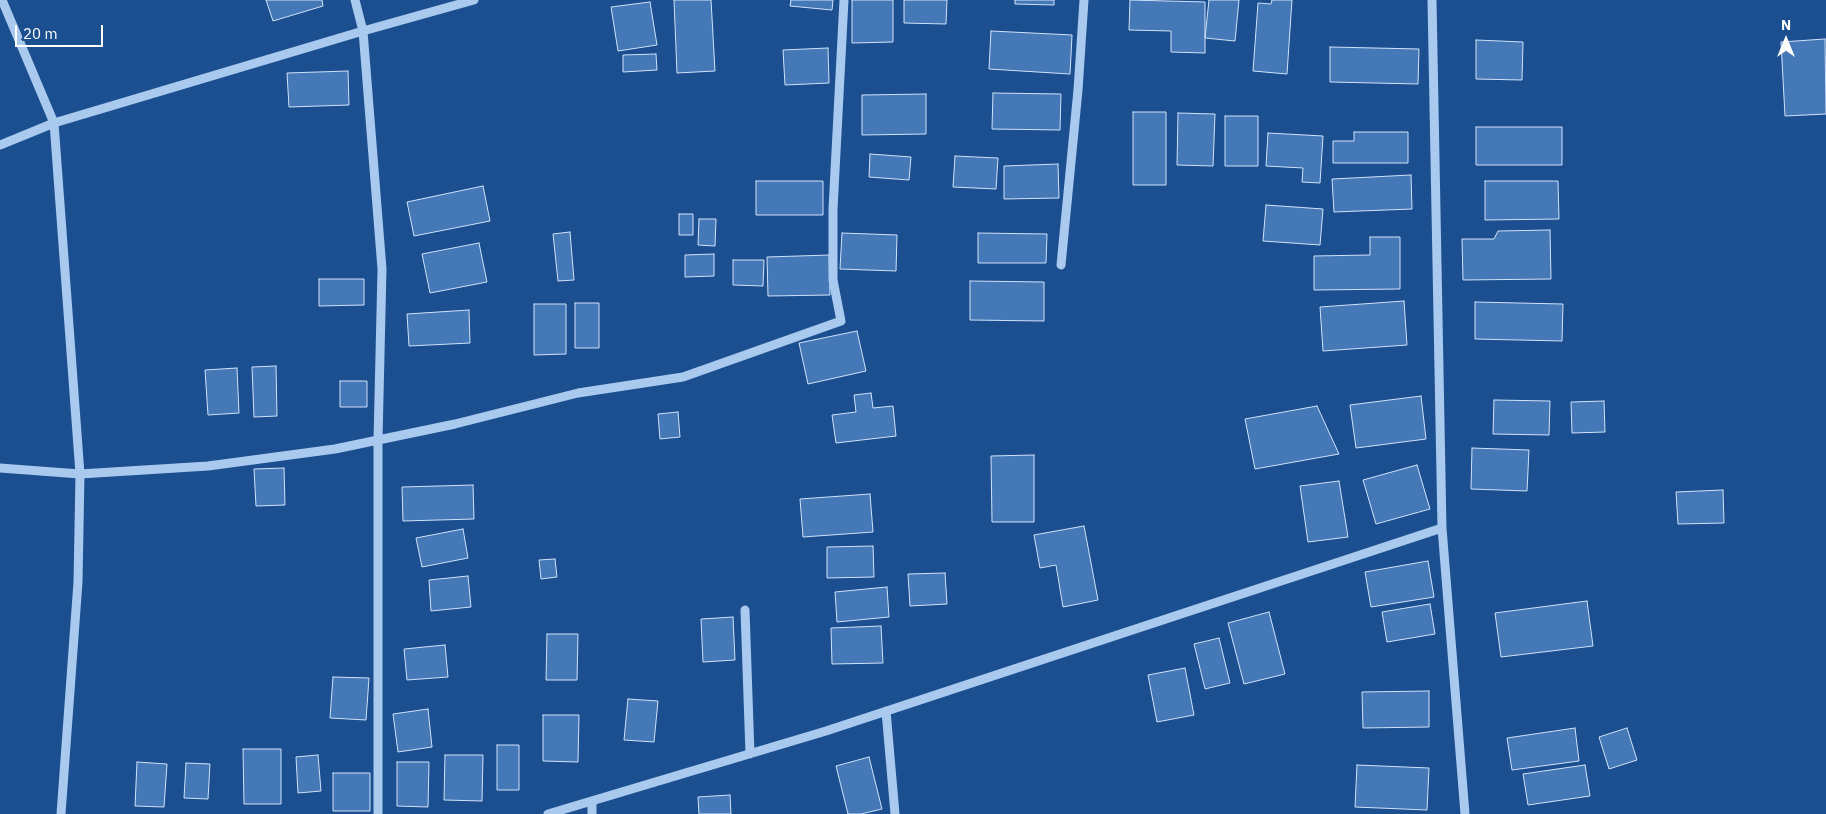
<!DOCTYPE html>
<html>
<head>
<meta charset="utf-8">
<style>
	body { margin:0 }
	#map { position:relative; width:1826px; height:814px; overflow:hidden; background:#1b4f8f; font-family:"IBM Plex Sans",sans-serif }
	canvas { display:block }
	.north { position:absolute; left:1761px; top:15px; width:50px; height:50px; -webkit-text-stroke:4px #1b4f8f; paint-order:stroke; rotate:0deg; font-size:14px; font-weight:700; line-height:20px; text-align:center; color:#fff }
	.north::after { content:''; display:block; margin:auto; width:18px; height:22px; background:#fff; clip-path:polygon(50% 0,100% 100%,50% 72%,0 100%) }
	.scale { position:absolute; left:15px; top:25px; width:88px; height:22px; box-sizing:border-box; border:2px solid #fff; border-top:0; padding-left:6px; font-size:15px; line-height:18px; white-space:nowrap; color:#fff; -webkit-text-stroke:4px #1b4f8f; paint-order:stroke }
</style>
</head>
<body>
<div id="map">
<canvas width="1826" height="814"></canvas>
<div class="north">N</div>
<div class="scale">20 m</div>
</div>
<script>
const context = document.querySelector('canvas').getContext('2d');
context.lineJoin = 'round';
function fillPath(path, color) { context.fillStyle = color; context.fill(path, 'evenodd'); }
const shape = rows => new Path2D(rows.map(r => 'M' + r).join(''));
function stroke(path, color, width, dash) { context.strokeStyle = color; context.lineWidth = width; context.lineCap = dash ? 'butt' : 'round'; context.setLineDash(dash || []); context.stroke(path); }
const building = shape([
	[266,0,322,0,323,6,273,21,266,0],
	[674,0,711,0,715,71,677,73,674,0],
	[791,0,833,0,832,10,790,6,791,0],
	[852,0,893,0,893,42,852,43,852,0],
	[904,0,947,0,946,24,904,23,904,0],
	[1015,0,1054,0,1054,5,1015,4,1015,0],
	[1130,0,1205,2,1205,53,1171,52,1171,31,1129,30,1130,0],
	[1209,0,1239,0,1235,41,1205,38,1209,0],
	[1272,0,1292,0,1287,74,1253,71,1258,3,1271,4,1272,0],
	[650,2,657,45,618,51,611,7,650,2],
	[991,31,1072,35,1070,74,989,69,991,31],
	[1825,39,1826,114,1785,116,1781,42,1825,39],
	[1476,40,1523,42,1522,80,1476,79,1476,40],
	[1330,47,1419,49,1418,84,1330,82,1330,47],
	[828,48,829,83,785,85,783,50,828,48],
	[656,54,657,70,623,72,623,55,656,54],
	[348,71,349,105,289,107,287,73,348,71],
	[993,93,1061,94,1060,130,992,129,993,93],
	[926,94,926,134,862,135,862,95,926,94],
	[1133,112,1166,112,1166,185,1133,185,1133,112],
	[1178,113,1215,114,1213,166,1177,165,1178,113],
	[1225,116,1258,116,1258,166,1225,166,1225,116],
	[1476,127,1562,127,1562,165,1476,165,1476,127],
	[1354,132,1408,132,1408,163,1333,163,1333,141,1354,141,1354,132],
	[1268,133,1323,136,1320,183,1302,182,1303,168,1266,166,1268,133],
	[870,154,911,157,909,180,869,177,870,154],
	[955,156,998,158,996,189,953,187,955,156],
	[1058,164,1059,198,1004,199,1004,166,1058,164],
	[1411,175,1412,209,1334,212,1332,179,1411,175],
	[756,181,823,181,823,215,756,215,756,181],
	[1485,181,1558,181,1559,219,1485,220,1485,181],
	[483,186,490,221,414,236,407,202,483,186],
	[1266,205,1323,209,1320,245,1263,241,1266,205],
	[679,214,693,214,693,235,679,235,679,214],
	[699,219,716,219,715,246,698,245,699,219],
	[1550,230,1551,279,1463,280,1462,239,1494,239,1498,231,1550,230],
	[570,232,574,280,558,281,553,234,570,232],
	[842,233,897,235,896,271,840,269,842,233],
	[978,233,1047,234,1046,263,978,263,978,233],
	[1370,237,1400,237,1400,289,1314,290,1314,256,1370,255,1370,237],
	[479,243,487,282,430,293,422,254,479,243],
	[714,254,714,276,685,277,685,255,714,254],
	[829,255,830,295,768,296,767,257,829,255],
	[733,260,764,260,763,286,733,285,733,260],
	[319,279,364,279,364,305,319,306,319,279],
	[970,281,1044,282,1044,321,970,320,970,281],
	[1404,301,1407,345,1323,351,1320,307,1404,301],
	[1475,302,1563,304,1562,341,1475,339,1475,302],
	[575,303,599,303,599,348,575,348,575,303],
	[534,304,566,304,566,354,534,355,534,304],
	[469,310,470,343,409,346,407,314,469,310],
	[857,331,866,371,808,384,799,343,857,331],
	[276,366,277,416,254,417,252,367,276,366],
	[237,368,239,413,208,415,205,370,237,368],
	[340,381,367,381,367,407,340,407,340,381],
	[871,393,873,408,893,406,896,436,836,443,832,415,856,412,854,395,871,393],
	[1421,396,1426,439,1356,448,1350,405,1421,396],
	[1494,400,1550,401,1549,435,1493,434,1494,400],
	[1604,401,1605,432,1572,433,1571,402,1604,401],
	[1317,406,1339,454,1255,469,1245,419,1317,406],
	[678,412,680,437,660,439,658,414,678,412],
	[1472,448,1529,450,1527,491,1471,489,1472,448],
	[1034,455,1034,522,992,522,991,456,1034,455],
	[1417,465,1430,509,1376,524,1363,480,1417,465],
	[284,468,285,505,256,506,254,469,284,468],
	[1339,481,1348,537,1308,542,1300,486,1339,481],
	[473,485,474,519,403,521,402,487,473,485],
	[1723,490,1724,523,1678,524,1676,492,1723,490],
	[870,494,873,532,803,537,800,499,870,494],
	[1084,526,1098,600,1063,607,1056,565,1040,568,1034,535,1084,526],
	[463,529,468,558,422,567,416,538,463,529],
	[873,546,874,577,827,578,827,547,873,546],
	[555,559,557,577,541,579,539,560,555,559],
	[1428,561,1434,597,1371,607,1365,572,1428,561],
	[945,573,947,604,910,606,908,574,945,573],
	[468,576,471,607,431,611,429,580,468,576],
	[887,587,889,617,837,622,835,592,887,587],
	[1587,601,1593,646,1501,657,1495,613,1587,601],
	[1430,604,1435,634,1387,642,1382,612,1430,604],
	[1269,612,1285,674,1244,684,1228,623,1269,612],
	[733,617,735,660,703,662,701,619,733,617],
	[881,626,883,663,832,664,831,628,881,626],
	[547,634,578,634,577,680,546,680,547,634],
	[1219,638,1230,683,1205,689,1194,644,1219,638],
	[445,645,448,677,407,680,404,649,445,645],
	[1185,668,1194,715,1157,722,1148,675,1185,668],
	[333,677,369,678,366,720,330,718,333,677],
	[1429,691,1429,727,1363,728,1362,692,1429,691],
	[628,699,658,701,654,742,624,740,628,699],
	[428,709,432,747,398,752,393,714,428,709],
	[543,715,579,715,578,762,543,761,543,715],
	[1575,728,1579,761,1512,770,1507,738,1575,728],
	[1627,728,1637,760,1609,769,1599,737,1627,728],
	[497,745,519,745,519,790,497,790,497,745],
	[243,749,281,749,281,804,244,804,243,749],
	[318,755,321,791,298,793,296,757,318,755],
	[445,755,483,755,482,801,444,800,445,755],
	[869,757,882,809,861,814,848,814,836,766,869,757],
	[137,762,167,764,164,807,135,806,137,762],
	[397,762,429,762,428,807,397,806,397,762],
	[186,763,210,764,208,799,184,798,186,763],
	[1357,765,1429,768,1427,810,1355,807,1357,765],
	[1585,765,1590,796,1528,805,1523,774,1585,765],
	[333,773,370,773,370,811,333,811,333,773],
	[730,795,731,814,699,814,698,797,730,795]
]);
const minor = shape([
	[2,0,54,123,80,474,78,582,61,814],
	[355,0,363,31,474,0],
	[1432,0,1442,528,1465,814],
	[0,145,54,123,363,31,382,269,378,440,378,814],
	[1061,265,1078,90,1084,0],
	[0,468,80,474,208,466,335,449,455,424,578,393,683,377,841,321,833,280,833,209,844,0],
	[745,610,750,754],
	[886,711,895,814],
	[592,801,592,814],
	[548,814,826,731,1442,528]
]);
fillPath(building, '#4478b7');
stroke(building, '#cfe3fa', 1);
stroke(minor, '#a9c9ee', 9);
</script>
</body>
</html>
